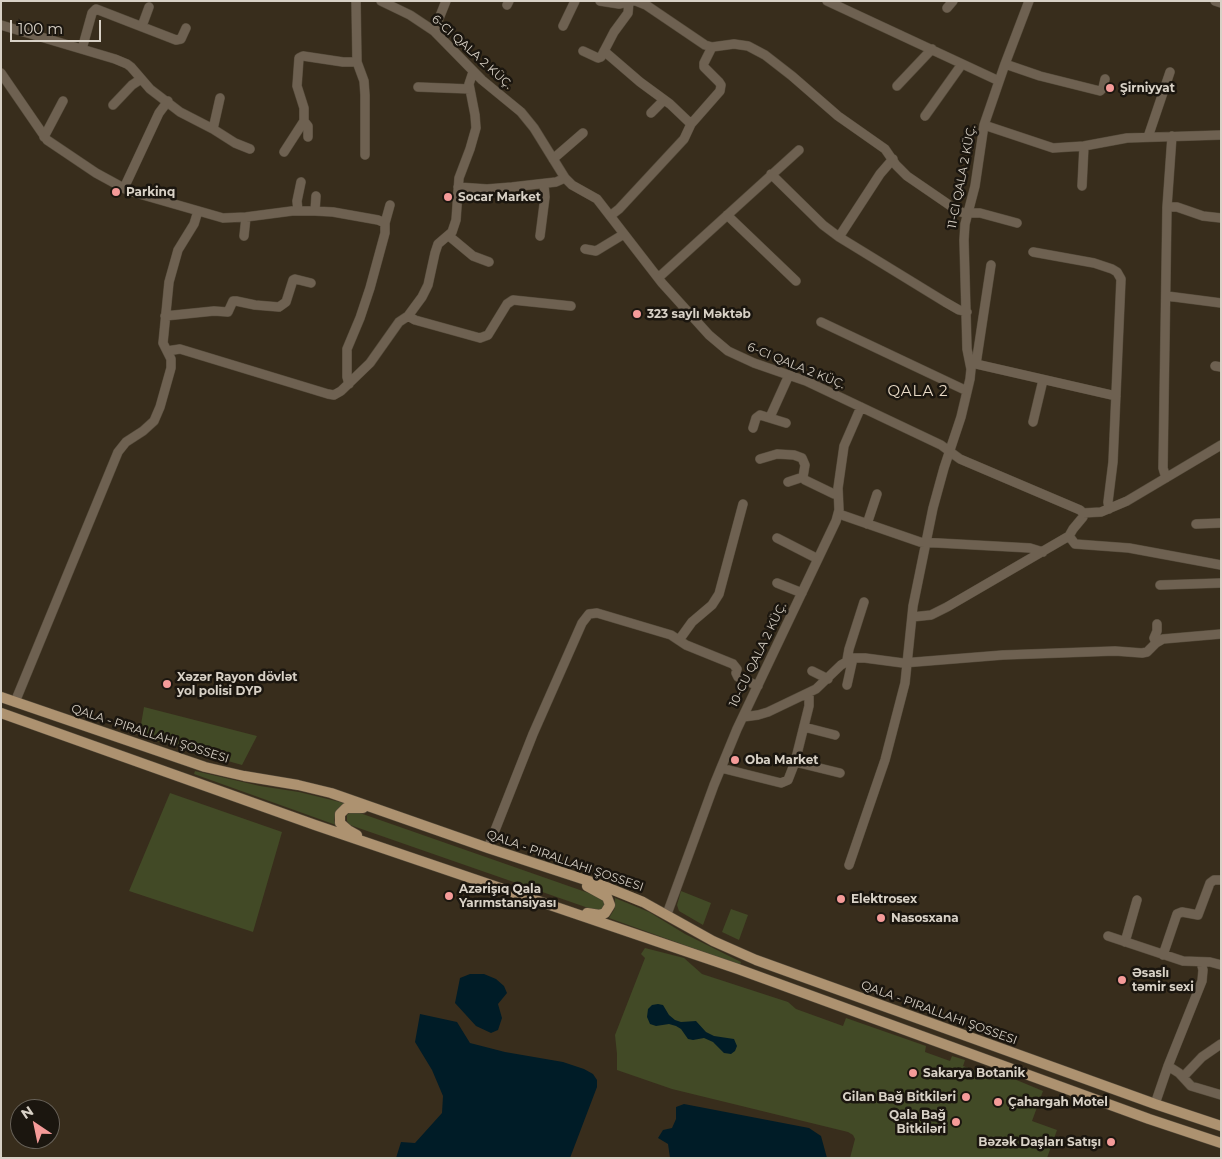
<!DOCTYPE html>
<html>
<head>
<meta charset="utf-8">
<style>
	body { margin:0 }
	#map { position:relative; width:1222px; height:1159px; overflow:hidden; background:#382d1c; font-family:Montserrat,sans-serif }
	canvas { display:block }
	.frame { position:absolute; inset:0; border:2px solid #d8d1c6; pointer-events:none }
	.north { position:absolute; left:10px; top:1099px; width:50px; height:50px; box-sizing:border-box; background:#1b160f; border:1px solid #676158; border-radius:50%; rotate:326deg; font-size:14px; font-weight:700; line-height:20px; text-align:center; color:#d8d1c6 }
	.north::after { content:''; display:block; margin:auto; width:18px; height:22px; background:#f59b99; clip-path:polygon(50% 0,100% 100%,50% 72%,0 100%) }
	.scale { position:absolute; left:10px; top:20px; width:91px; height:22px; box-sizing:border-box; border:2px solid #d8d1c6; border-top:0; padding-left:6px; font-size:15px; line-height:18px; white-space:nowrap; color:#d8d1c6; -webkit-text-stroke:4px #1b160f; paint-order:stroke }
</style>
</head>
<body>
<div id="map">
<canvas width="1222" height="1159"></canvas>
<div class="frame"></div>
<div class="north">N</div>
<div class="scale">100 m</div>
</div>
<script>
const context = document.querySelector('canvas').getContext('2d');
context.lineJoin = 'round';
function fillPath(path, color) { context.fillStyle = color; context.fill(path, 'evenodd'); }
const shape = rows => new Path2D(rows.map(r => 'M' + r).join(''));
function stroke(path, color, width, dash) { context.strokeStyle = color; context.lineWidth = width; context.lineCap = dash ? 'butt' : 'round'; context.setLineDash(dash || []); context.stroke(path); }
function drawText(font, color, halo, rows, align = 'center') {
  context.font = font + ' Montserrat,sans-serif'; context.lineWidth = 5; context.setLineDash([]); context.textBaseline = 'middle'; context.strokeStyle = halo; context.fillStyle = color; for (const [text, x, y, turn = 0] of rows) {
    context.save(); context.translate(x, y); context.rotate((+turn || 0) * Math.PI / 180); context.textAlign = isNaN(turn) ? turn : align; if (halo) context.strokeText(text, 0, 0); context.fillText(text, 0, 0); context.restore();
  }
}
const green = shape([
	[144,707,257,736,242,765,139,736],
	[195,771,260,786,299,792,344,803,336,812,334,820,336,825,194,774],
	[170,793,282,832,253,932,129,891],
	[357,812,600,897,605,903,604,908,599,911,594,910,350,825,347,821,347,815,349,813],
	[681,891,711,903,703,925,679,911,677,905],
	[615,898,649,912,685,934,741,962,740,965,609,918,615,908],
	[731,909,748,915,739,940,722,932],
	[645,948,684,958,702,974,788,1002,796,1009,843,1026,846,1018,926,1046,925,1052,950,1061,952,1056,965,1060,963,1066,988,1075,990,1069,1043,1091,1032,1121,1057,1130,1047,1158,850,1158,855,1139,853,1135,848,1132,672,1089,617,1070,617,1054,615,1035,645,958,641,954]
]);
const water = shape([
	[470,974,484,974,496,979,504,986,507,993,498,1004,502,1018,498,1030,491,1033,476,1026,455,1003,460,978],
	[658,1004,663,1005,669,1015,675,1020,681,1022,696,1021,706,1032,714,1036,734,1039,737,1046,735,1051,731,1054,724,1053,713,1042,704,1038,693,1040,688,1039,681,1029,676,1026,669,1024,656,1026,650,1024,647,1017,648,1009,652,1005],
	[420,1014,457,1022,470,1043,505,1052,563,1062,584,1069,593,1074,597,1080,597,1087,570,1158,396,1158,401,1142,415,1143,442,1113,443,1096,432,1070,415,1042],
	[684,1104,809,1128,821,1136,827,1158,670,1158,668,1144,658,1138,663,1130,672,1128,676,1119,676,1107]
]);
const minor = shape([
	[356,1,357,62,364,81,365,95,365,155],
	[381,1,410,15,434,31,482,80,521,112,534,128,565,178,572,185,597,199,662,283,709,335,728,351,754,363,806,381,941,445,960,459,1080,510,1083,513,1083,517,1073,529,1069,536,1075,544,1129,548,1221,565],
	[600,1,619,4,633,1],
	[636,1,646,5,705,45,712,47,734,44,748,46,765,55,792,76,838,116,885,149,896,165,907,176,958,211,964,213,980,213,1017,223],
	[827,1,999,81],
	[1215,1,1221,3],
	[507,5,509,1],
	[947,8,953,1],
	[1,25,115,59,127,64,131,67,150,89,180,112,213,129,235,143,250,149],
	[142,26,149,7],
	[563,26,575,1],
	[434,31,446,1],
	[82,49,92,13,96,9,176,40,181,39,186,28],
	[583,51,598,58,601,57,614,32,628,13,629,2],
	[604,51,640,82,670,104,691,124],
	[1005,64,1040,76,1100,91,1103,88,1105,79],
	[1,73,47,140,96,173,129,191,223,218,246,217,292,211,315,211,333,212,378,220,385,223,385,233,370,288,360,318,347,349,347,377,349,384],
	[897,86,932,49],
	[418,87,470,89],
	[113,105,132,85,141,79],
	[651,113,664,100],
	[925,116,962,64],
	[304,121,308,126,308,137],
	[984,125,1053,148,1084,146,1127,138,1221,135],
	[213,129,220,98],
	[44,137,63,101],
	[1148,137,1170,72],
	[284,152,304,121,304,108,297,86,299,58,303,56,343,62,357,62],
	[553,159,583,133],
	[771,174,823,225,839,237,945,302,959,310,967,312],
	[1082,186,1084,146],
	[458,187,487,189,512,187,556,182,565,178],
	[124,188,159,113,168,101],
	[1167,207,1177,207,1203,216,1221,218],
	[298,211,297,201,301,182],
	[315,211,316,196],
	[727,215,796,281],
	[610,216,619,209,684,139,691,124,720,91,721,85,719,82,704,67,704,63,712,47],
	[385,223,390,205],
	[244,236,246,217],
	[449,236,473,256,489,262],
	[540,236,545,197,544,184],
	[839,237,880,174,893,159],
	[585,249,596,251,624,234],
	[1033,252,1094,263,1112,269,1117,272,1121,279,1113,462,1108,502,1109,509],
	[658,278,799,150],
	[1167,296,1221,303],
	[165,316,214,311,228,312,233,301,236,301,255,305,279,307,286,302,293,280,295,279,311,283],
	[408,316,415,320,480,338,488,335,507,304,513,300,571,306],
	[821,322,967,391],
	[167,351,180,349,328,394,334,395,341,391,370,363,399,322,408,316,422,297,428,285,435,253,438,244,452,232,456,220,459,178,470,149,476,128,475,115,469,84,473,72],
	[970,364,976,364,991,265],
	[976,364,1116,396],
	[1215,366,1221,367],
	[770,417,789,375],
	[1033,422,1043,380],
	[753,428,756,418,760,415,786,423],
	[760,459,777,454,794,455,802,458,805,465,803,477,805,480,834,494,838,493],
	[1166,478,1163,468,1167,207,1172,136],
	[788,482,803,477],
	[1083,513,1101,512,1127,501,1221,445],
	[839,514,920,542,1030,548,1043,552],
	[867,524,877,494],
	[1196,524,1221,523],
	[777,538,818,559],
	[777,583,802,593],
	[1160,585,1221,583],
	[912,617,931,615,947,607,1069,536],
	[679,640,692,622,712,605,719,594,743,504],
	[1156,643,1154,638,1157,631,1157,624],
	[847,660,849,649,864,602],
	[812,671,828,679],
	[847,685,853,658],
	[15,702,118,452,126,442,143,431,154,421,160,407,171,368,171,359,163,343,169,282,178,250,194,224,198,211],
	[743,717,758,715,768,712,816,689,841,665,853,658,865,658,903,663,1003,655,1115,651,1142,653,1147,652,1156,643,1163,639,1221,634],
	[804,727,835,735],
	[795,762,840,773],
	[721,768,781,783,788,780,795,762,809,706,809,693],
	[488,848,533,734,582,623,589,614,597,613,671,635,686,645,733,664,737,669,736,673,738,677,758,686],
	[849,865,885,760,905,683,913,606,933,508,944,468,961,417,970,379,971,369,967,349,964,240,965,224,975,186,984,125,1005,64,1029,1],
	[667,914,714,785,737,729,836,521,839,510,838,488,844,446,861,407],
	[1108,936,1183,961,1210,962,1221,965],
	[1125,942,1137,900],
	[1163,955,1177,914,1182,912,1198,915,1210,883,1214,880,1221,880],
	[1168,1066,1179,1073,1191,1086,1221,1095],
	[1183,1077,1202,1057,1221,1044],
	[1155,1104,1168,1066,1202,981,1203,970,1201,962]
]);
const major = shape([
	[1,697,205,767,244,776,298,785,331,793,488,848,601,885,643,902,713,941,756,960,1155,1104,1221,1126],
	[1,713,315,825,738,969,1149,1119,1221,1143],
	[357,835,348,830,340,823,340,814,346,808,363,808],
	[587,886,607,897,610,905,605,913,600,915,587,913]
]);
const markers = [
	[1110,88,5,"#f59b99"],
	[116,192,5,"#f59b99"],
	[448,197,5,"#f59b99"],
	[637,314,5,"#f59b99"],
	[167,684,5,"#f59b99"],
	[735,760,5,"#f59b99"],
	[449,896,5,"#f59b99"],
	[841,899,5,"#f59b99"],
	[881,918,5,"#f59b99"],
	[1122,980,5,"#f59b99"],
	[913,1073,5,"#f59b99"],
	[966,1097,5,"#f59b99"],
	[998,1102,5,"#f59b99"],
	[956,1122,5,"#f59b99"],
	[1111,1142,5,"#f59b99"]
];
const streetNames = [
	["6-CI QALA 2 KÜÇ.",472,52,42],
	["11-CI QALA 2 KÜÇ.",962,177,-79],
	["6-CI QALA 2 KÜÇ.",796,366,22],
	["10-CU QALA 2 KÜÇ.",758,655,-64],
	["QALA - PIRALLAHI ŞOSSESI",150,734,18],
	["QALA - PIRALLAHI ŞOSSESI",565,861,19],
	["QALA - PIRALLAHI ŞOSSESI",939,1013,20]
];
const poiNames = [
	["Şirniyyat",1120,88],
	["Parkinq",126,192],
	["Socar Market",458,197],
	["323 saylı Məktəb",647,314],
	["Xəzər Rayon dövlət",177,677],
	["yol polisi DYP",177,691],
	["Oba Market",745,760],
	["Azərişıq Qala",459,889],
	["Yarımstansiyası",459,903],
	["Elektrosex",851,899],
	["Nasosxana",891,918],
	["Əsaslı",1132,973],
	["təmir sexi",1132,987],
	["Sakarya Botanik",923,1073],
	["Gilan Bağ Bitkiləri",956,1097,"right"],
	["Çahargah Motel",1008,1102],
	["Qala Bağ",946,1115,"right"],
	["Bitkiləri",946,1129,"right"],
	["Bəzək Daşları Satışı",1101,1142,"right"]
];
const quarterNames = [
	["QALA 2",918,392]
];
fillPath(green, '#424a26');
fillPath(water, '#001c27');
stroke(minor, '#554b3b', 10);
stroke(major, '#554b3b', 11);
stroke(minor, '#6e6151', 9);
stroke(major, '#ad9270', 10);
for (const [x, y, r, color] of markers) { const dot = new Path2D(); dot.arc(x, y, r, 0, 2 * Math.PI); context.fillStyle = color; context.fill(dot); stroke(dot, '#1b160f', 2); }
drawText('12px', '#d8d1c6', '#1b160f', streetNames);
drawText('bold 12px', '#d8d1c6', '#1b160f', poiNames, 'left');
context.letterSpacing = '1px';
drawText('15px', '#e9dac6', '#1b160f', quarterNames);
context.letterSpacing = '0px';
</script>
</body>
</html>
